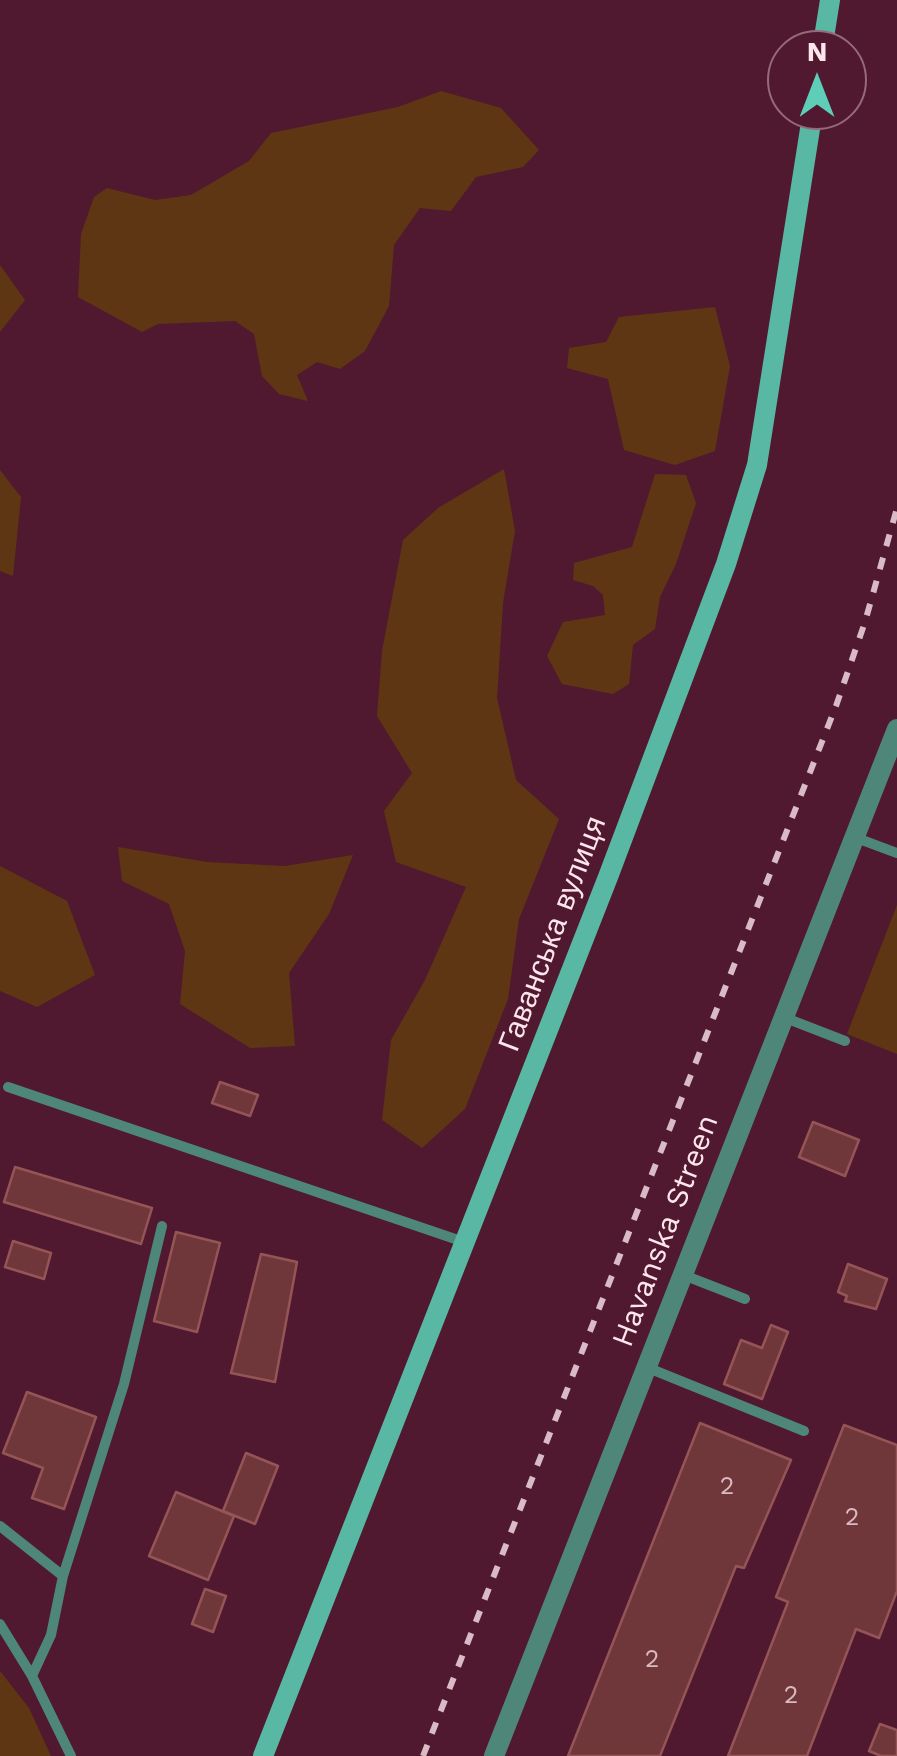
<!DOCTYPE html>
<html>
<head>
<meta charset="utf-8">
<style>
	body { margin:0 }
	#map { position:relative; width:897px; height:1756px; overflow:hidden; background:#50192f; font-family:"Work Sans",sans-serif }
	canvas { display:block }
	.north { position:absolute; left:767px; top:30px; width:100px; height:100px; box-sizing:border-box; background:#50192f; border:2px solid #956b7b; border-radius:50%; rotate:0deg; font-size:28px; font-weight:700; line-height:40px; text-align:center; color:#fce6ec }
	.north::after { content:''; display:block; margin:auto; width:35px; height:45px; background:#5eceb8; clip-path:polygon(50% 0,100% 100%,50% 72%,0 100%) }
</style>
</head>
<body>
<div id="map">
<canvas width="897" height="1756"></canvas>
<div class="north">N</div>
</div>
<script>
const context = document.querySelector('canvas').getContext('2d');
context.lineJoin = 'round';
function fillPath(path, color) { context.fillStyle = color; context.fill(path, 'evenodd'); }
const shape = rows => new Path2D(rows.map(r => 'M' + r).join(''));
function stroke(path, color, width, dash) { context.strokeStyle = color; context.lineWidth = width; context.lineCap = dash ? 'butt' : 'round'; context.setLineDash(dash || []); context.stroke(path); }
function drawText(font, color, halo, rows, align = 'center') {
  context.font = font + ' "Work Sans",sans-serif'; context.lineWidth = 8; context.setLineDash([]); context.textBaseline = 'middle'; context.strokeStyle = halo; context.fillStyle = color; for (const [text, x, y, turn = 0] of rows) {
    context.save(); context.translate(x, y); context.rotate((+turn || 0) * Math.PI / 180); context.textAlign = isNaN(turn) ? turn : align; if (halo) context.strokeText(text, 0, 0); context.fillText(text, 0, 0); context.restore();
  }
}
const green = shape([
	[441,91,501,108,539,150,523,167,476,177,451,211,420,208,394,245,389,306,365,351,340,369,317,362,297,375,308,401,279,394,262,376,254,334,235,321,158,324,142,332,78,297,81,234,94,197,107,188,155,200,191,195,249,161,271,133,398,107],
	[0,265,25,300,0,332],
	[715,307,730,366,715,451,675,465,624,450,608,379,567,368,569,348,606,342,619,317],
	[504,469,515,531,503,603,497,698,516,780,559,819,519,919,508,999,465,1109,422,1148,382,1120,391,1040,425,980,466,887,396,862,384,811,412,773,377,716,382,651,403,540,438,508],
	[0,470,21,497,13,576,0,571],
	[655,474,686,475,696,503,676,564,660,597,655,629,633,645,629,684,613,694,562,684,547,656,563,622,605,615,603,595,593,586,573,580,574,563,632,547],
	[118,847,207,862,285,866,353,855,329,914,289,973,295,1046,250,1048,180,1004,185,951,169,904,122,881],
	[0,866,67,901,95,975,37,1007,0,991],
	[897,905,897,1054,847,1034],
	[0,1671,29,1708,51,1756,0,1756]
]);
const building = shape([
	[220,1082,258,1095,250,1116,212,1103,220,1082],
	[813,1122,859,1140,845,1176,799,1157,813,1122],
	[15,1167,152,1208,141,1244,4,1202,15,1167],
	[176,1232,220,1243,197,1332,154,1321,176,1232],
	[13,1241,51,1253,44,1279,5,1267,13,1241],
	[261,1254,297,1262,275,1382,231,1373,261,1254],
	[848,1264,887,1279,876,1309,845,1301,847,1296,838,1292,848,1264],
	[771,1325,788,1332,762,1399,724,1384,741,1340,762,1348,771,1325],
	[27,1392,96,1417,64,1509,32,1498,43,1468,3,1453,27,1392],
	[700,1423,791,1460,744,1568,736,1566,660,1756,568,1756,700,1423],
	[844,1425,897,1445,897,1591,879,1638,856,1629,807,1756,728,1756,788,1602,776,1597,844,1425],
	[246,1453,278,1466,255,1524,223,1511,246,1453],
	[176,1492,234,1516,208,1580,149,1556,176,1492],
	[205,1589,226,1596,213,1632,192,1624,205,1589],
	[880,1724,897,1730,897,1756,881,1756,869,1751,880,1724]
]);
const service = shape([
	[854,837,897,853],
	[783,1017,845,1041],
	[8,1087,464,1242],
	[681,1274,745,1299],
	[646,1367,804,1431],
	[0,1526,63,1576],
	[0,1624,32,1676,71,1756],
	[32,1676,51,1635,63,1576,124,1384,162,1226]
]);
const tertiary = shape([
	[494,1756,897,729]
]);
const secondary = shape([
	[822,50,830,0],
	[263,1756,608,877,726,564,757,465,813,110]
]);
const rail = shape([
	[423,1756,836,706,865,622,897,508]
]);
const numberNames = [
	["2",727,1487],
	["2",852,1518],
	["2",652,1660],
	["2",791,1696]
];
const streetNames = [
	["Гаванська вулиця",553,934,-69],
	["Havanska Streen",666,1231,-69]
];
fillPath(green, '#5f3613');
fillPath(building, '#70373a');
stroke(building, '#955557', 2.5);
stroke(service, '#4e877a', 10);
stroke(tertiary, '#4e877a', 20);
stroke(secondary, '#59b8a4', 20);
stroke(rail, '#d8bbc4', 6, [12, 12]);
drawText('25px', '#d9bac0', null, numberNames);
drawText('30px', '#fce6ec', '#50192f', streetNames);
</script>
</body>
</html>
